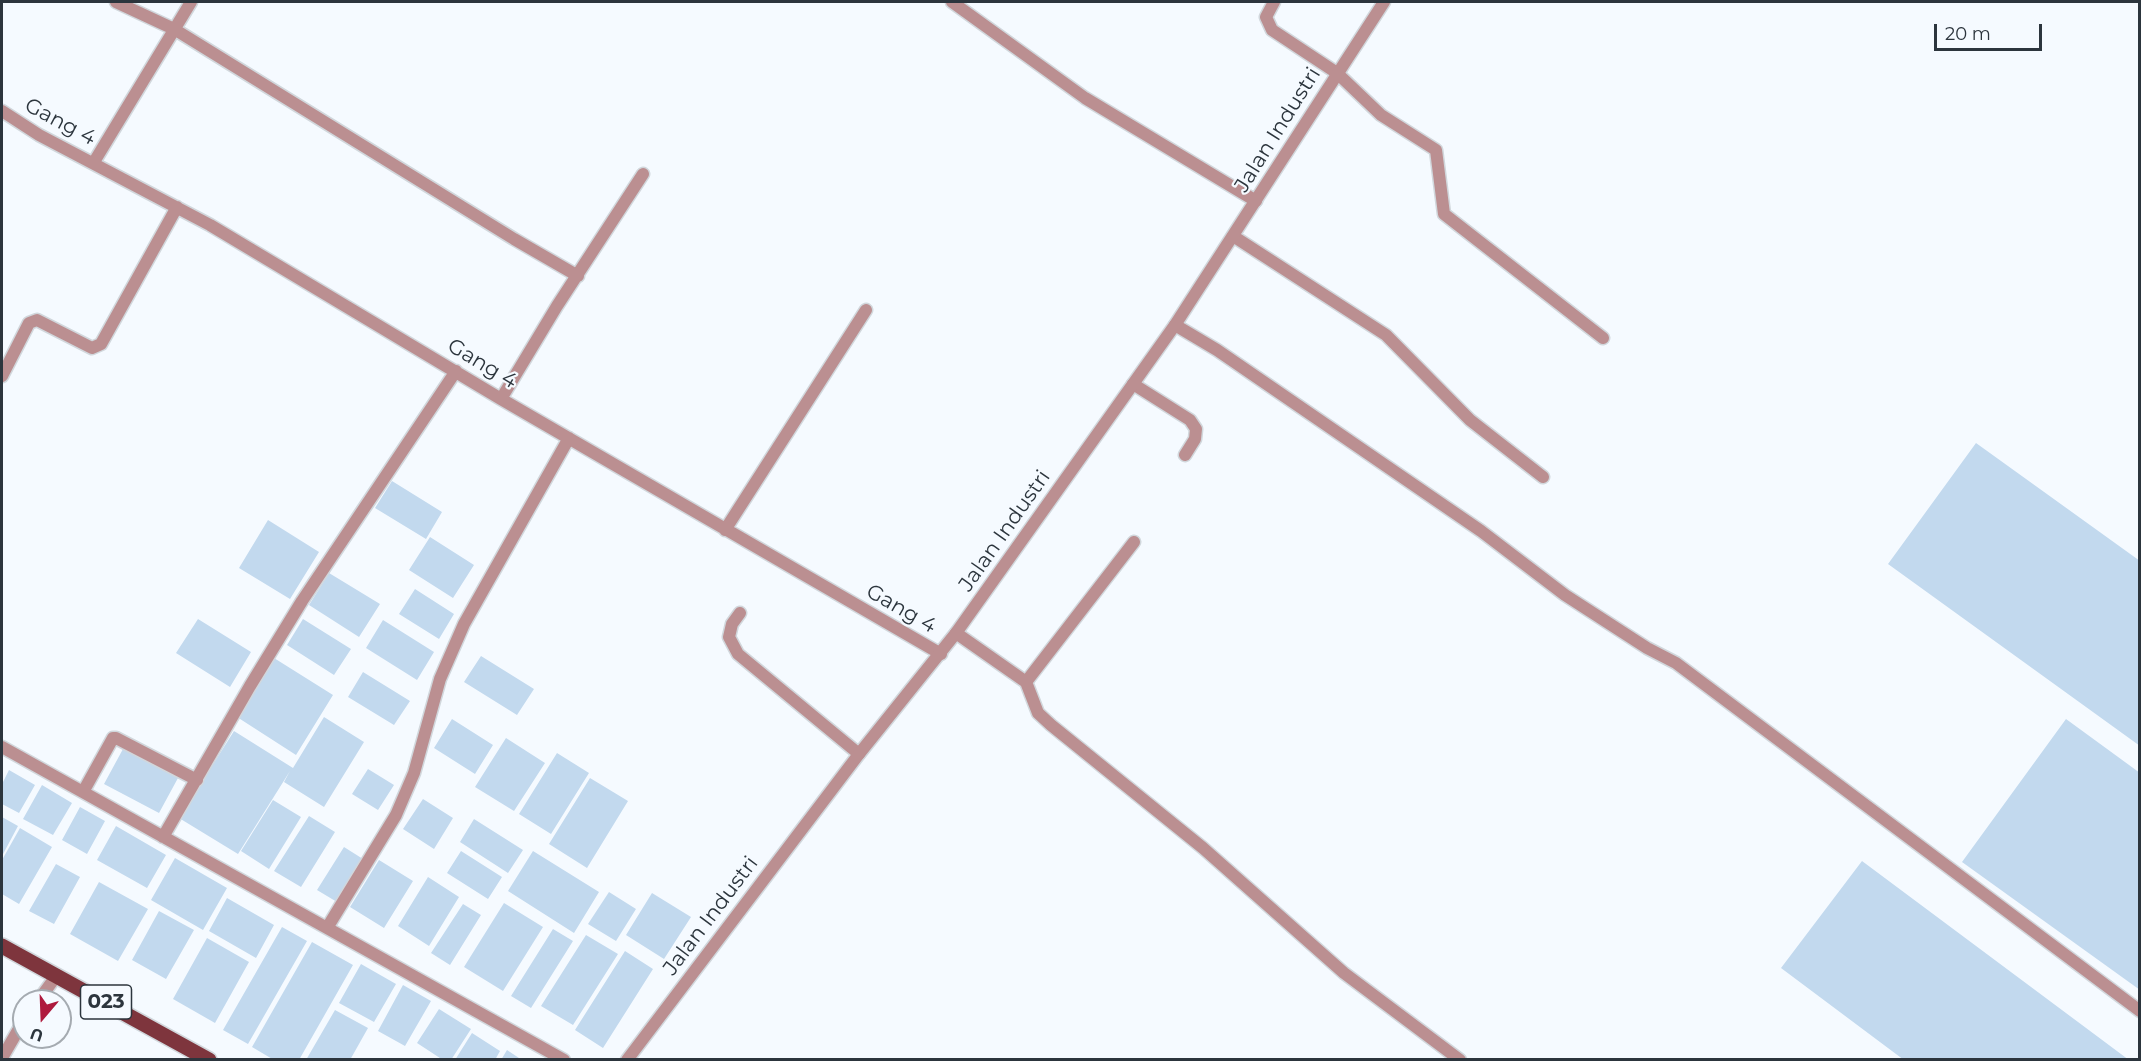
<!DOCTYPE html>
<html>
<head>
<meta charset="utf-8">
<style>
	body { margin:0 }
	#map { position:relative; width:2141px; height:1061px; overflow:hidden; background:#f5faff; font-family:Montserrat,sans-serif }
	canvas { display:block }
	.frame { position:absolute; inset:0; border:3px solid #2c353d; pointer-events:none }
	.north { position:absolute; left:12px; top:989px; width:60px; height:60px; box-sizing:border-box; background:#f5faff; border:2px solid #a5abb1; border-radius:50%; rotate:199deg; font-size:16px; font-weight:700; line-height:24px; text-align:center; color:#2c353d }
	.north::after { content:''; display:block; margin:auto; width:21px; height:27px; background:#ae1a3d; clip-path:polygon(50% 0,100% 100%,50% 72%,0 100%) }
	.scale { position:absolute; left:1934px; top:24px; width:108px; height:27px; box-sizing:border-box; border:3px solid #2c353d; border-top:0; padding-left:8px; font-size:18px; line-height:21px; white-space:nowrap; color:#2c353d; -webkit-text-stroke:4px #f5faff; paint-order:stroke }
</style>
</head>
<body>
<div id="map">
<canvas width="2141" height="1061"></canvas>
<div class="frame"></div>
<div class="north">U</div>
<div class="scale">20 m</div>
</div>
<script>
const context = document.querySelector('canvas').getContext('2d');
context.lineJoin = 'round';
function fillPath(path, color) { context.fillStyle = color; context.fill(path, 'evenodd'); }
const shape = rows => new Path2D(rows.map(r => 'M' + r).join(''));
function stroke(path, color, width, dash) { context.strokeStyle = color; context.lineWidth = width; context.lineCap = dash ? 'butt' : 'round'; context.setLineDash(dash || []); context.stroke(path); }
function drawText(font, color, halo, rows, align = 'center') {
  context.font = font + ' Montserrat,sans-serif'; context.lineWidth = 4.5; context.setLineDash([]); context.textBaseline = 'middle'; context.strokeStyle = halo; context.fillStyle = color; for (const [text, x, y, turn = 0] of rows) {
    context.save(); context.translate(x, y); context.rotate((+turn || 0) * Math.PI / 180); context.textAlign = isNaN(turn) ? turn : align; if (halo) context.strokeText(text, 0, 0); context.fillText(text, 0, 0); context.restore();
  }
}
const building = shape([
	[1976,443,2140,561,2140,746,1888,564],
	[392,481,442,512,426,539,375,508],
	[268,520,319,552,290,599,239,568],
	[430,537,474,565,453,598,409,570],
	[329,573,380,604,359,637,309,605],
	[415,589,454,614,439,639,399,614],
	[198,619,251,652,230,687,176,653],
	[303,619,351,649,334,675,287,645],
	[383,620,434,652,417,680,366,648],
	[481,656,534,689,517,715,464,682],
	[274,658,333,695,296,755,237,717],
	[363,672,410,701,394,725,348,697],
	[324,717,364,742,324,807,284,782,290,771,238,854,179,818,234,731,293,768],
	[452,719,493,745,475,774,434,748],
	[2066,719,2140,773,2140,990,1962,862],
	[506,738,545,763,514,811,475,787],
	[123,749,178,778,159,813,104,784],
	[557,753,589,773,551,834,519,814],
	[368,769,394,785,378,810,352,794],
	[9,770,35,785,19,813,2,804,2,784],
	[590,778,628,801,587,868,549,844],
	[42,785,72,803,53,835,23,819],
	[423,799,453,818,434,849,403,829],
	[273,800,301,817,269,869,241,851],
	[80,807,105,821,87,854,62,840],
	[309,816,335,832,301,887,274,871],
	[2,817,18,826,2,856],
	[474,819,523,850,508,873,460,842],
	[116,826,166,855,147,888,97,860],
	[20,828,52,847,19,904,2,894,2,860],
	[344,847,363,859,337,902,317,890],
	[461,851,502,877,488,899,447,873],
	[533,851,599,892,574,933,508,891],
	[175,858,227,888,203,930,151,900],
	[379,860,413,881,384,928,350,907],
	[1862,861,2129,1060,1904,1060,1781,968],
	[56,864,80,877,54,924,29,911],
	[428,877,459,897,429,946,398,926],
	[99,882,148,909,118,961,70,934],
	[609,892,636,909,616,941,588,924],
	[652,893,691,917,664,959,626,935],
	[227,898,274,925,256,958,209,931],
	[504,903,543,927,503,991,464,967],
	[463,904,481,915,450,965,431,953],
	[159,911,194,930,166,979,132,960],
	[282,927,307,941,248,1044,223,1030],
	[553,929,573,941,531,1008,511,996],
	[586,935,618,954,573,1025,541,1006],
	[207,938,249,962,215,1023,173,999],
	[312,942,353,965,299,1060,274,1060,252,1047],
	[625,951,653,969,603,1048,575,1030],
	[361,964,396,984,374,1022,339,1003],
	[403,985,431,1001,405,1046,378,1031],
	[439,1009,471,1029,451,1060,443,1060,417,1043],
	[335,1010,368,1028,350,1060,306,1060],
	[472,1033,500,1051,495,1060,455,1060],
	[507,1050,522,1060,501,1060]
]);
const service = shape([
	[952,2,1085,98,1256,201],
	[1274,2,1266,17,1272,30,1337,73,1381,115,1436,150,1444,214,1603,338],
	[1233,236,1386,335,1470,420,1543,477],
	[1175,325,1217,350,1481,531,1565,595,1647,648,1676,663,2140,1011],
	[1133,384,1190,420,1196,429,1195,439,1185,455],
	[740,613,732,624,729,637,738,654,859,754],
	[956,633,1026,682,1134,542],
	[1026,682,1038,713,1051,725,1203,848,1344,973,1460,1060]
]);
const minor = shape([
	[116,2,174,29,514,239,578,276],
	[2,111,39,135,210,225,501,399,941,654],
	[94,162,191,2],
	[2,376,29,323,37,320,92,348,101,344,177,207],
	[501,399,557,306,643,174],
	[725,530,866,310],
	[2,747,564,1060],
	[83,792,113,738,116,738,197,780],
	[163,837,250,686,302,601,456,371],
	[327,928,396,815,414,773,440,679,464,624,569,438],
	[38,1001,57,975],
	[2,1058,24,1020]
]);
const tertiary = shape([
	[627,1060,859,754,956,633,1175,325,1384,2]
]);
const primary = shape([
	[2,946,209,1060]
]);
const shields = [
	[106,1002,51]
];
const shieldNames = [
	["023",106,1002]
];
const streetNames = [
	["Gang 4",60,122,28],
	["Jalan Industri",1278,130,-58],
	["Gang 4",482,364,31],
	["Jalan Industri",1005,531,-55],
	["Gang 4",901,609,30],
	["Jalan Industri",711,916,-53]
];
fillPath(building, '#c2d9ee');
stroke(service, '#d1d7dc', 15);
stroke(minor, '#d1d7dc', 15);
stroke(tertiary, '#d1d7dc', 15);
stroke(primary, '#d1d7dc', 18);
stroke(service, '#bb8f91', 12);
stroke(minor, '#bb8f91', 12);
stroke(tertiary, '#bb8f91', 12);
stroke(primary, '#7e353d', 15);
for (const [x, y, w] of shields) { const box = new Path2D(); box.roundRect(x - w / 2, y - 17, w, 34, 4.5); context.fillStyle = '#f5faff'; context.fill(box); stroke(box, '#2c353d', 1.5); }
drawText('bold 20px', '#2c353d', null, shieldNames);
drawText('21px', '#2c353d', '#f5faff', streetNames);
</script>
</body>
</html>
